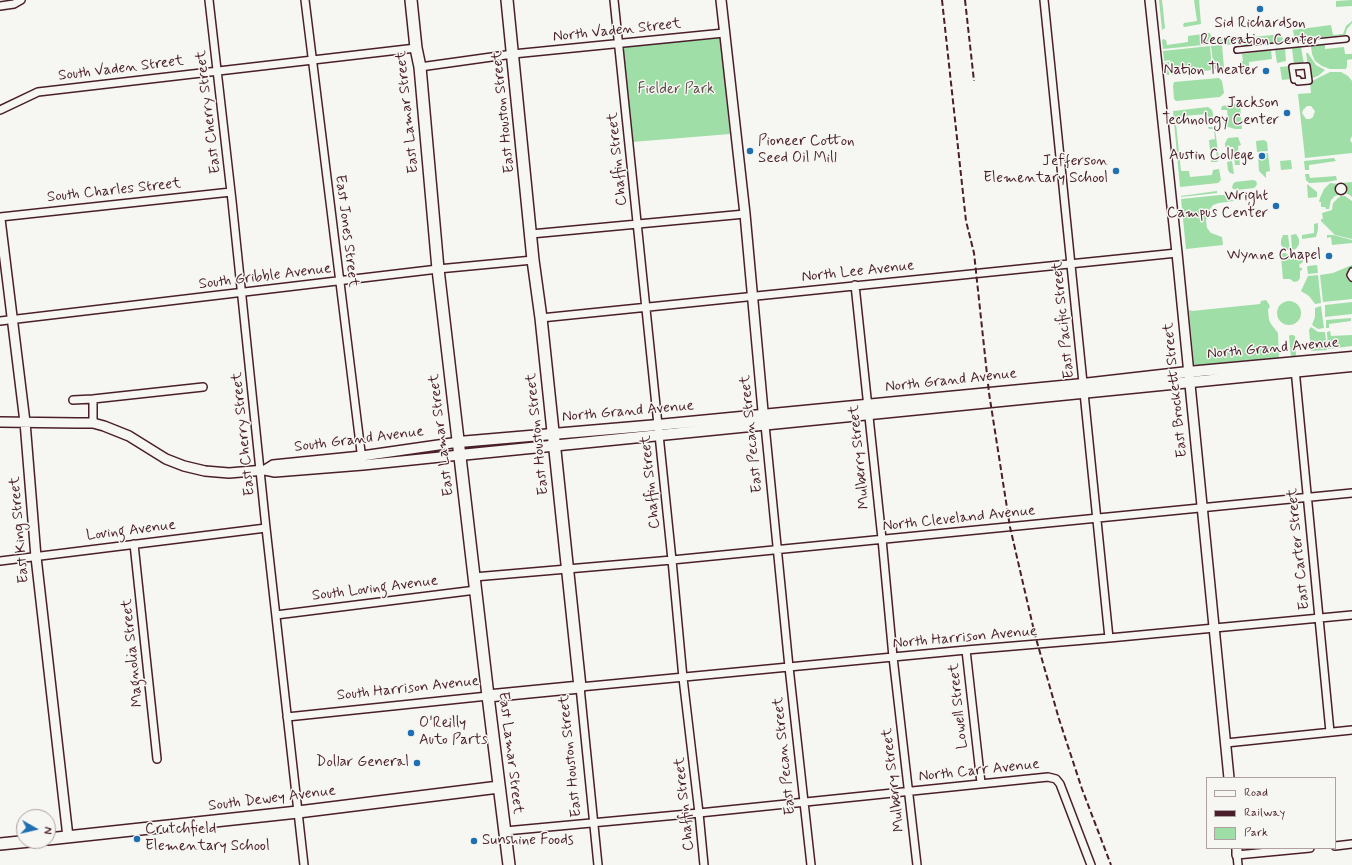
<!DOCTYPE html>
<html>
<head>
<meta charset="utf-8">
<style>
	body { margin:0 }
	#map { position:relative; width:1352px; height:865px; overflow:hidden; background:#f6f6f2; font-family:Mynerve,sans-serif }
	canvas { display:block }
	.legend { position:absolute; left:1206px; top:777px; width:130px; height:72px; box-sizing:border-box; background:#f6f6f2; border:1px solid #b1a0a2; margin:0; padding:5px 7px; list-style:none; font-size:12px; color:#4a1f2b }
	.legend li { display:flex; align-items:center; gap:8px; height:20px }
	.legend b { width:20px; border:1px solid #b1a0a2 }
	.north { position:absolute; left:16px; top:809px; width:40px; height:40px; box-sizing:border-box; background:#f6f6f2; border:1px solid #b1a0a2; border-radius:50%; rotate:98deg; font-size:11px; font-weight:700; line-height:16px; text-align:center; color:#4a1f2b }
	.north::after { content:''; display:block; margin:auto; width:14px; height:18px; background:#1f6fb2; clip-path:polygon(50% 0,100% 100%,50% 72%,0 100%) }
</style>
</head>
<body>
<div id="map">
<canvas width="1352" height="865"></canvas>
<ul class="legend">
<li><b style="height:5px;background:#f6f6f2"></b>Road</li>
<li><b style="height:5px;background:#4a1f2b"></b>Railway</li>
<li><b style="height:11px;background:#9fdea7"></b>Park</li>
</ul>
<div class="north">N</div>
</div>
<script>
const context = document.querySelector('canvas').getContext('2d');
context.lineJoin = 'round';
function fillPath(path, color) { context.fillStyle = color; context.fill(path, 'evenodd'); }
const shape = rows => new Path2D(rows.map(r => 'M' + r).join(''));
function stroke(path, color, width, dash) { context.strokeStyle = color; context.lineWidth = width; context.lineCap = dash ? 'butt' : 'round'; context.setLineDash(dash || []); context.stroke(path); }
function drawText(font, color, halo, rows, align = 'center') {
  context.font = font + ' Mynerve,sans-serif'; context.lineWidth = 3; context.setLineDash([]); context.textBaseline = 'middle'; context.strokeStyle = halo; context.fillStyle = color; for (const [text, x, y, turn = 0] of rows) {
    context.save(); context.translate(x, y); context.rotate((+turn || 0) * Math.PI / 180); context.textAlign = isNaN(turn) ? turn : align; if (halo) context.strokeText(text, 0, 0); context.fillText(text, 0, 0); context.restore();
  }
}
const green = shape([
	[1159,0,1162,0,1165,28,1162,30],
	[1194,0,1199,0,1201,24,1184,27,1183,25,1184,23,1197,21],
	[1352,0,1352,6,1336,7,1336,1],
	[1352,21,1352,23,1347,29,1345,35,1295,40,1293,30,1331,25,1333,35,1343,34,1346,26],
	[1210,33,1212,39,1238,36,1238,44,1224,45,1223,43,1163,49,1162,41,1163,39,1166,40,1167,45,1188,42,1188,36],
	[1282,34,1283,42,1244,46,1243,38],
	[720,37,730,134,632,142,623,46],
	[1325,44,1325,49,1344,47,1345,54,1352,54,1352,59,1347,60,1347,66,1346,69,1330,69,1322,66,1315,61,1312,54,1311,46],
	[1222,45,1224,68,1214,69,1211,46],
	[1210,46,1212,70,1172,75,1170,60,1164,61,1163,51],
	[1301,47,1304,64,1294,65,1292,48],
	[1285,49,1286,61,1277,63,1275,50],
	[1271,50,1272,59,1249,62,1249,70,1241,71,1240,62,1243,61,1242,54],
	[1306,53,1308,53,1316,65,1325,70,1318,76,1310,79],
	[1169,62,1169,75,1168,75,1164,73,1164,66,1163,63],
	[1290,66,1291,79,1282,80,1280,67],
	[1330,72,1341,72,1348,76,1352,81,1352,136,1350,140,1352,143,1352,153,1305,158,1298,94,1311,93,1310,82],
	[1307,106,1311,106,1315,111,1313,117,1310,119,1306,119,1302,113,1303,110],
	[1219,78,1222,81,1224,93,1220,97,1176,101,1174,99,1173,86,1174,82],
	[1240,103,1242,129,1235,129,1225,126,1222,119,1228,118,1227,110,1221,110,1222,106],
	[1208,107,1212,110,1213,114,1212,119,1207,119,1207,114,1183,116,1183,123,1176,124,1181,171,1189,171,1190,177,1212,175,1213,170,1219,169,1221,180,1218,183,1180,187,1173,111],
	[1208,127,1212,127,1215,129,1219,159,1217,162,1211,162,1211,160,1217,159,1216,150,1210,150,1209,140,1215,139,1214,129,1209,129],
	[1238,137,1241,145,1238,146,1240,165,1235,165,1233,147,1225,147,1225,143,1228,138],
	[1264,140,1267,142,1268,151,1257,152,1256,141],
	[1268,153,1270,171,1266,172,1266,178,1259,171,1258,154],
	[1334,158,1336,161,1309,165,1309,170,1305,170,1304,161],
	[1291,160,1292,169,1281,170,1280,161],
	[1232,161,1234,174,1230,173,1228,170,1227,162],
	[1305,174,1309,174,1310,178,1336,176,1337,180,1327,182,1309,183,1306,180],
	[1253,180,1256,181,1257,184,1256,186,1254,188,1236,190,1232,188,1233,184,1235,182],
	[1352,182,1352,197,1348,194,1342,193,1342,191,1340,191,1341,194,1335,196,1331,200,1329,209,1326,209,1325,207,1321,207,1321,202,1319,202,1320,198,1324,189,1330,183,1339,184,1340,187,1342,186,1342,183],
	[1307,184,1317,192,1317,197,1308,198],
	[1217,191,1217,193,1181,197,1181,196],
	[1220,195,1224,195,1234,201,1219,203,1213,205,1208,212,1206,221,1207,228,1211,233,1222,237,1223,245,1186,249,1181,199],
	[1341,196,1345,196,1352,201,1352,239,1335,235,1321,221,1321,219,1323,219,1322,213,1332,210,1333,203,1338,198],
	[1318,223,1318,229,1316,237,1302,239,1302,235,1314,233,1314,224],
	[1296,234,1299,239,1299,244,1296,249,1292,250,1291,235],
	[1283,235,1288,235,1290,251,1285,249,1281,245,1281,240],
	[1327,235,1333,235,1352,240,1352,243,1332,245,1331,237,1327,238],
	[1283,253,1285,253,1289,255,1290,260,1293,259,1293,257,1299,256,1302,258,1303,262,1299,265,1300,268,1302,268,1302,270,1300,271,1300,278,1298,281,1294,282,1290,279,1283,279,1281,257],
	[1317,265,1318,273,1308,274,1307,267,1308,266],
	[1352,265,1352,299,1323,302,1320,275,1333,273],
	[1318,275,1321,303,1315,304,1309,296,1301,291,1308,276],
	[1266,300,1270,306,1268,310,1269,320,1271,324,1278,333,1279,357,1276,359,1199,367,1194,364,1189,311,1190,310,1192,311,1260,304,1261,301],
	'1277 313a12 12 0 1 1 24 0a12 12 0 1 1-24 0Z',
	[1352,302,1352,314,1325,317,1325,305],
	[1321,306,1324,328,1318,329,1312,325,1315,317,1315,308],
	[1351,318,1351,321,1329,324,1329,328,1326,328,1326,320],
	[1311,327,1318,332,1325,332,1327,350,1311,351,1309,330],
	[1330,331,1331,336,1352,335,1352,346,1328,349,1327,332],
	[1290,335,1293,335,1295,336,1296,356,1295,357,1291,357,1289,336]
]);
const pedestrian = shape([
	[1237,50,1346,39],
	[1307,66,1309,81,1298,82,1298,79,1294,80,1292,67,1307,66],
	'1338.5 189a2.5 2.5 0 1 1 5 0a2.5 2.5 0 1 1-5 0Z',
	[1352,271,1350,275,1352,278]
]);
const minor = shape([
	[209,0,232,201,266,528,304,865],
	[305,0,362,460],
	[614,0,672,560,683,678,699,813,704,865],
	[1044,0,1109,638],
	[0,6,14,4,21,0],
	[420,67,513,54,724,33],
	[0,110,38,92,416,48],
	[0,217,231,192],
	[531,234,745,214],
	[855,285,882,539,893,657,917,865],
	[541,318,1177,253],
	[0,321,438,269,533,260],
	[1295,369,1330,732],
	[73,400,93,399,203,387],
	[93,423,93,399],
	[765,425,789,667,811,865],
	[134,544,157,759],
	[0,561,266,528],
	[474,577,672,560,1352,493],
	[276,615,476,590],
	[966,650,981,783],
	[287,717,488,696],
	[1226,743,1352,730],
	[505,831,699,813,1048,777,1056,779,1060,784,1091,865],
	[1335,846,1352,844],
	[598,865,580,687,966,650,1109,638,1352,615],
	[1238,865,1237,855,1310,848]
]);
const tertiary = shape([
	[721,0,745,214,764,422],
	[1150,0,1177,253,1229,778],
	[0,219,25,422,36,557,68,837],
	[0,422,77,423,93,423,104,426,129,436,166,459,184,466,205,471,229,473,265,470,275,472,363,465,460,455],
	[265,470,273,465,362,456,459,442],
	[1237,848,1237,855]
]);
const secondary = shape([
	[459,442,658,425,1083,384,1188,372,1352,357],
	[460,455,1352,366]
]);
const primary = shape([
	[411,0,416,48,420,67,438,269,488,696,509,865],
	[488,696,580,687,541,318,533,260,507,0],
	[48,839,298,812,499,787],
	[0,844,30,841]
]);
const rail = shape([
	[942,0,966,221,974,253,989,393,1010,527,1035,635,1059,719,1082,789,1111,865],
	[965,0,974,81]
]);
const markers = [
	[1260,9,4,"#1f6fb2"],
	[1266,71,4,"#1f6fb2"],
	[1287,113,4,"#1f6fb2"],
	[750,151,4,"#1f6fb2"],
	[1262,156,4,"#1f6fb2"],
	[1116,171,4,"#1f6fb2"],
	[1276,206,4,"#1f6fb2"],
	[1329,256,4,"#1f6fb2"],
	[411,733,4,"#1f6fb2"],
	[417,763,4,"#1f6fb2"],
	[137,839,4,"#1f6fb2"],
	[474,841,4,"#1f6fb2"]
];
const poiNames = [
	["Sid Richardson",1260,24,"center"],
	["Recreation Center",1260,41,"center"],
	["Nation Theater",1258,71],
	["Jackson",1279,104],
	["Technology Center",1279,121],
	["Pioneer Cotton",758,142,"left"],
	["Seed Oil Mill",758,159,"left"],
	["Austin College",1254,156],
	["Jefferson",1108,162],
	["Elementary School",1108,179],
	["Wright",1268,197],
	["Campus Center",1268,214],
	["Wynne Chapel",1321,256],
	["O'Reilly",419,724,"left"],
	["Auto Parts",419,741,"left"],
	["Dollar General",409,763],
	["Crutchfield",145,830,"left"],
	["Elementary School",145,847,"left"],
	["Sunshine Foods",482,841,"left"]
];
const streetNames = [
	["North Vaden Street",617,31,-6],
	["South Vaden Street",121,69,-7],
	["East Cherry Street",209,112,-97],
	["East Lamar Street",408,112,-96],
	["East Houston Street",504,112,-96],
	["Chaffin Street",618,159,-96],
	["South Charles Street",114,191,-6],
	["East Jones Street",346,231,83],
	["North Lee Avenue",858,272,-6],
	["South Gribble Avenue",265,277,-7],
	["East Pacific Street",1064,320,-96],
	["North Grand Avenue",1273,349,-5],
	["North Grand Avenue",951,381,-6],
	["East Brockett Street",1176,390,-96],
	["North Grand Avenue",628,412,-5],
	["East Cherry Street",244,434,-96],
	["East Houston Street",538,434,-96],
	["East Pecan Street",752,434,-96],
	["East Lamar Street",442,435,-97],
	["South Grand Avenue",359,440,-7],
	["Mulberry Street",860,457,-96],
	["Chaffin Street",651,482,-96],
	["North Cleveland Avenue",959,519,-6],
	["East King Street",20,530,-95],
	["Loving Avenue",131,531,-7],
	["East Carter Street",1299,549,-96],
	["South Loving Avenue",375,589,-7],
	["North Harrison Avenue",965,638,-5],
	["Magnolia Street",133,653,-96],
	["South Harrison Avenue",408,689,-6],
	["Lowell Street",959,706,-96],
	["East Lamar Street",510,753,83],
	["East Houston Street",571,756,-96],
	["East Pecan Street",785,756,-96],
	["North Carr Avenue",979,771,-6],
	["Mulberry Street",894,780,-97],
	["South Dewey Avenue",272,799,-7],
	["Chaffin Street",685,804,-96]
];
const parkNames = [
	["Fielder Park",676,90]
];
fillPath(green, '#9fdea7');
stroke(pedestrian, '#4a1f2b', 8);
stroke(minor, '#4a1f2b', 10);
stroke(tertiary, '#4a1f2b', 12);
stroke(secondary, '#4a1f2b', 13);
stroke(primary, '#4a1f2b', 14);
stroke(pedestrian, '#f6f6f2', 5);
stroke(minor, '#f6f6f2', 7);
stroke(tertiary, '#f6f6f2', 9);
stroke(secondary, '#f6f6f2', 10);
stroke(primary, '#f6f6f2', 11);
stroke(rail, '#4a1f2b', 2, [6, 3]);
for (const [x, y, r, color] of markers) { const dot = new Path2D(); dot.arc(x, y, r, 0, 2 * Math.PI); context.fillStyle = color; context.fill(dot); stroke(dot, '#f6f6f2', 1.5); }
drawText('15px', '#4a1f2b', '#f6f6f2', poiNames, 'right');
drawText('15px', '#4a1f2b', '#f6f6f2', streetNames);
drawText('15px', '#5f4f4a', '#f6f6f2', parkNames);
</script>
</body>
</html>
